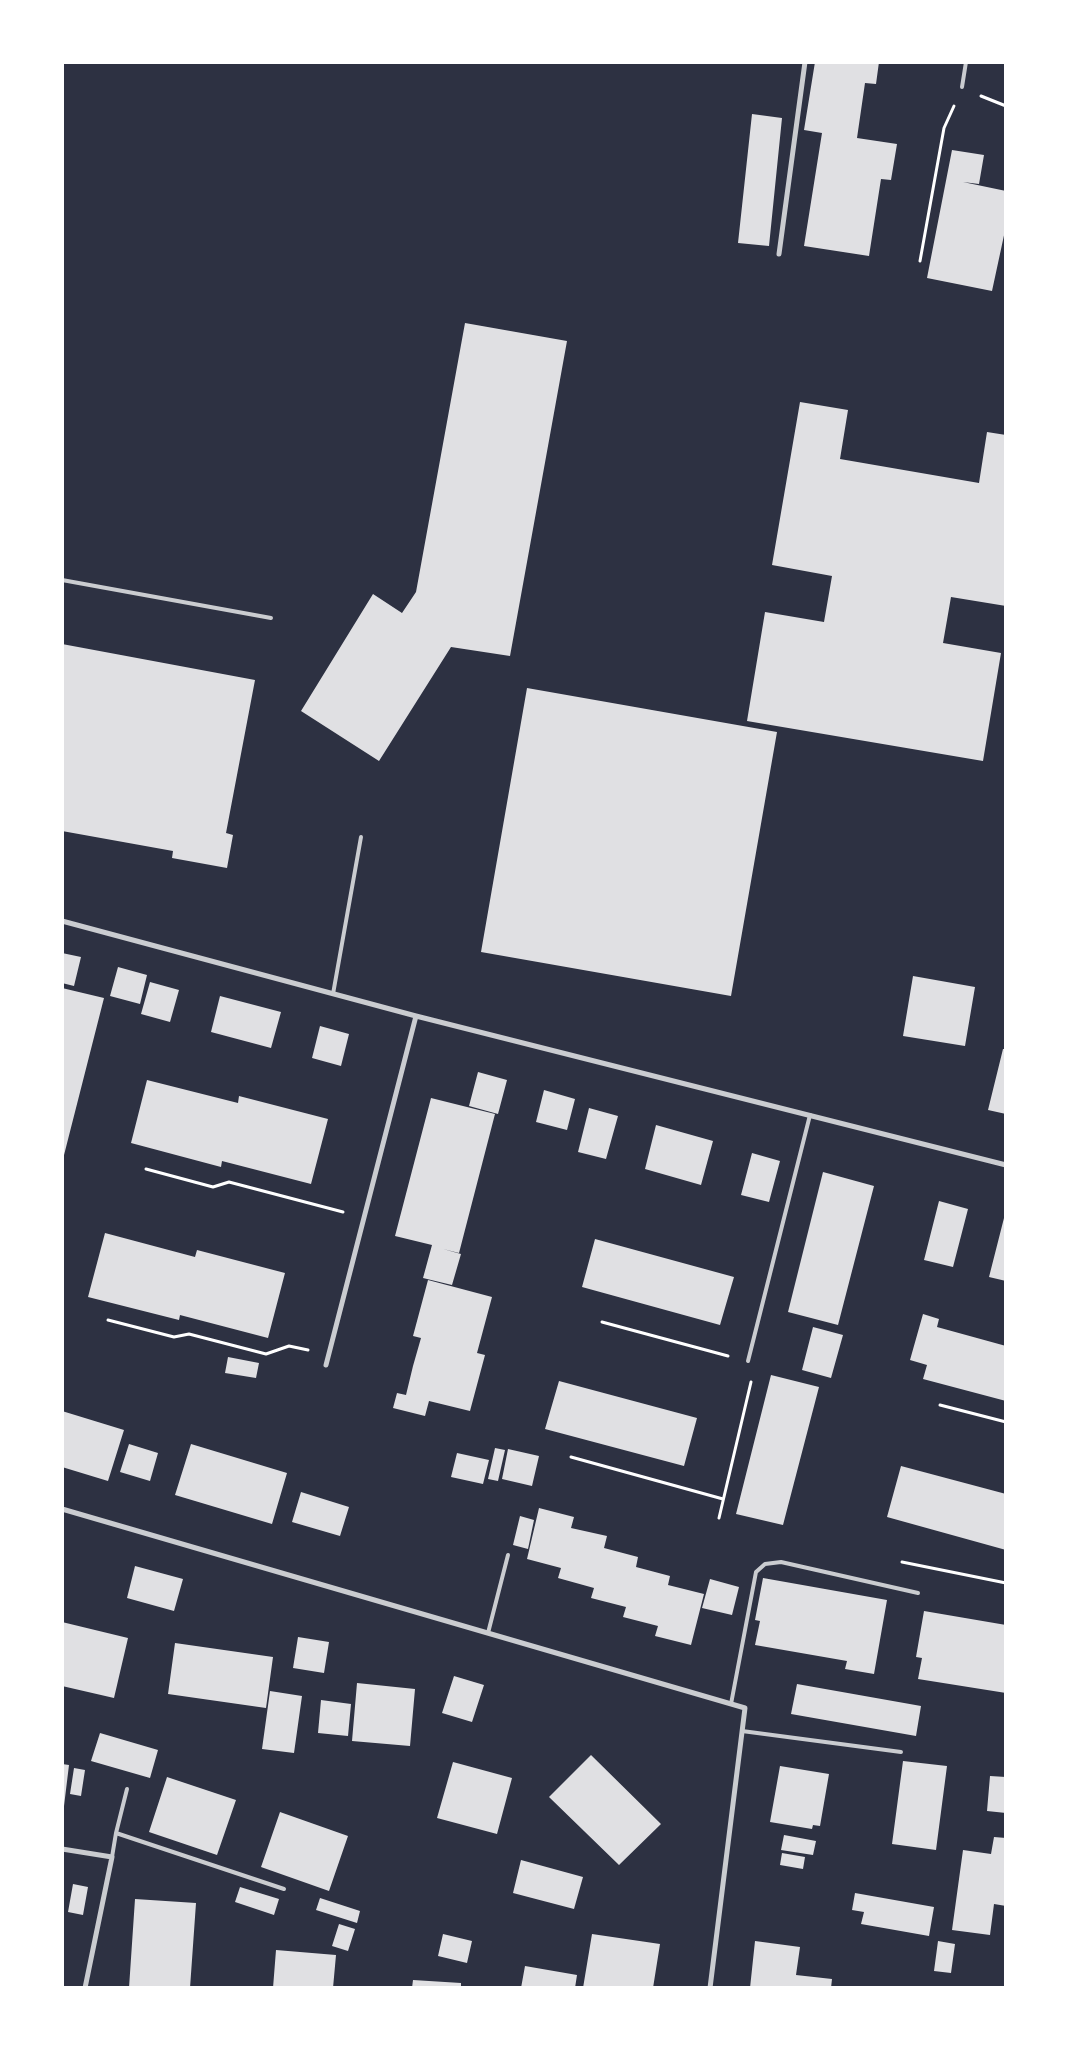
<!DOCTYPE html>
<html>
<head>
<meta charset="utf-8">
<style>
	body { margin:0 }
	#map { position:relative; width:1068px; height:2050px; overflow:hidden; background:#2d3142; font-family:"Asap Condensed",sans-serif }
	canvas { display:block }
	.frame { position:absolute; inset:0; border:64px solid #fff; pointer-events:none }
</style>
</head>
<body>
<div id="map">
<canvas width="1068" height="2050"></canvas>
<div class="frame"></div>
</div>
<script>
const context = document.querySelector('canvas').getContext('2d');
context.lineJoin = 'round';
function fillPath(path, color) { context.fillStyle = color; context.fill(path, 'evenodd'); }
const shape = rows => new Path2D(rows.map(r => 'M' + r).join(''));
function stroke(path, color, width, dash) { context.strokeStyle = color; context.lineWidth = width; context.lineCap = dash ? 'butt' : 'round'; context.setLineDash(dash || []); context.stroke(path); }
const building = shape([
	[815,62,879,62,876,84,865,83,857,138,897,144,891,180,881,179,869,256,804,246,822,133,804,130],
	[752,114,782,118,769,246,738,243],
	[952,150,984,155,979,184,963,182,1006,191,1006,226,992,291,927,278],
	[465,323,567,341,510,656,451,647,379,761,301,711,373,594,402,613,416,592],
	[800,402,848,410,840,459,979,483,987,432,1006,435,1006,606,951,597,943,643,1001,653,983,761,747,721,765,612,824,622,832,576,772,565],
	[62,644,255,680,226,833,233,835,227,868,172,858,173,851,62,831],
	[527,688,777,732,731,996,481,952],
	[62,953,81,957,74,986,62,983],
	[118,967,147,975,140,1004,110,996],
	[913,976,975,987,965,1046,903,1036],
	[150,982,179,990,170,1022,141,1014],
	[62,988,104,998,63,1159,62,1159],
	[220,996,281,1012,271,1048,211,1032],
	[320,1026,349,1034,341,1066,312,1058],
	[1003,1049,1006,1049,1006,1114,988,1110],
	[478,1072,507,1080,498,1114,469,1106],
	[147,1080,238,1103,239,1096,328,1119,311,1184,222,1161,221,1167,131,1143],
	[544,1090,575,1099,567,1130,536,1122],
	[431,1098,495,1114,459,1253,443,1249,461,1254,452,1285,423,1278,432,1245,395,1236],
	[589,1108,618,1116,606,1159,578,1152],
	[656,1125,713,1141,701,1185,645,1169],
	[752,1153,780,1161,769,1202,741,1195],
	[823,1172,874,1186,838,1325,788,1312],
	[939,1201,968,1209,953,1267,924,1260],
	[1004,1218,1006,1219,1006,1281,989,1277],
	[105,1233,195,1257,197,1250,285,1273,268,1338,180,1315,179,1320,88,1297],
	[595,1239,734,1277,720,1325,582,1287],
	[428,1280,492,1297,477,1353,485,1355,470,1411,429,1401,425,1416,393,1408,397,1393,406,1395,413,1366,421,1338,413,1336],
	[923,1314,939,1319,937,1327,1006,1346,1006,1401,923,1379,927,1365,910,1360],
	[813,1327,843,1335,831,1378,802,1370],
	[228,1357,259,1363,256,1378,225,1373],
	[771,1375,819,1387,783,1525,736,1514],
	[559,1381,697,1418,684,1466,545,1429],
	[62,1411,124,1430,108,1481,62,1467],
	[129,1444,158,1453,150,1481,120,1472],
	[191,1444,287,1473,272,1524,175,1495],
	[495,1448,505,1450,498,1481,488,1479],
	[508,1449,539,1456,532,1486,502,1479],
	[457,1453,489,1460,483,1484,451,1477],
	[901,1466,1006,1494,1006,1550,887,1517],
	[301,1492,349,1507,340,1536,292,1522],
	[539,1508,574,1517,571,1528,607,1536,604,1548,638,1557,636,1567,670,1576,668,1585,704,1594,691,1645,655,1636,658,1626,623,1617,626,1607,591,1598,594,1588,558,1578,561,1568,527,1559],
	[520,1516,534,1520,528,1549,513,1545],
	[135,1566,183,1579,174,1611,127,1598],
	[763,1578,887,1600,874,1674,845,1669,847,1661,755,1645,760,1621,755,1620],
	[710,1579,739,1587,732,1615,702,1608],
	[924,1611,1006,1625,1006,1693,918,1679,922,1658,916,1657],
	[62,1622,128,1638,114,1698,62,1686],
	[298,1637,329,1642,324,1673,293,1668],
	[175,1643,273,1657,266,1708,168,1694],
	[454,1676,484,1685,472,1722,442,1713],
	[357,1683,415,1689,410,1746,352,1741],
	[797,1684,921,1706,916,1736,791,1714],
	[270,1691,302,1696,294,1753,262,1749],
	[321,1700,351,1704,348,1736,318,1733],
	[100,1733,158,1750,150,1778,91,1761],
	[591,1755,661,1824,619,1865,549,1797],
	[903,1761,947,1766,936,1850,892,1844],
	[453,1762,512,1778,497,1834,437,1818],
	[62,1764,69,1765,64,1806,62,1806],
	[780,1766,829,1774,820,1826,813,1825,812,1829,770,1822],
	[74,1768,85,1770,81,1796,70,1794],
	[990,1776,1006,1777,1006,1813,987,1811],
	[167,1777,236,1800,217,1855,149,1832],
	[280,1812,348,1836,329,1891,261,1867],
	[784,1835,816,1841,813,1855,781,1850],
	[994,1837,1006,1838,1006,1906,994,1904,990,1935,952,1930,963,1850,991,1854],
	[782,1853,805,1857,803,1869,780,1865],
	[521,1860,583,1877,574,1909,513,1893],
	[73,1884,88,1887,83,1915,68,1912],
	[240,1887,279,1899,274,1915,235,1902],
	[855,1893,934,1907,929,1936,861,1924,864,1912,852,1910],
	[320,1898,360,1911,357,1923,316,1910],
	[135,1899,196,1903,190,1988,129,1988],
	[339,1924,355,1929,348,1951,332,1946],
	[443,1934,472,1941,467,1963,438,1956],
	[592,1934,660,1944,653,1988,583,1988],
	[755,1941,800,1947,796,1975,832,1979,831,1988,750,1988],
	[938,1941,955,1944,951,1973,934,1971],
	[276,1950,336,1955,333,1988,273,1988],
	[525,1966,577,1975,575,1988,521,1988],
	[413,1980,461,1983,461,1988,412,1988]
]);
const path = shape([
	[981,96,1006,106],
	[920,261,944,128,954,106],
	[146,1169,213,1187,229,1182,343,1212],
	[108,1320,174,1337,189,1334,266,1354,289,1346,308,1350],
	[602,1322,728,1356],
	[940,1405,1006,1422],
	[571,1457,723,1499],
	[719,1518,751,1382],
	[902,1562,1006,1583]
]);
const service = shape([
	[962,87,966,62],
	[62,580,271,618],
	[333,994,361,837],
	[748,1361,810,1115],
	[488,1633,508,1555],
	[731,1704,756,1572,765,1564,781,1562,918,1593],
	[742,1731,901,1752],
	[116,1833,127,1789],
	[112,1857,116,1833,284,1889]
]);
const minor = shape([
	[779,254,805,62],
	[62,921,416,1016,1006,1165],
	[326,1365,416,1016],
	[62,1509,745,1708,710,1988],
	[62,1849,112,1857,85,1988]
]);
fillPath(building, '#e0e0e3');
stroke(path, '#fff', 3);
stroke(service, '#caccd0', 4);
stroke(minor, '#caccd0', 5);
</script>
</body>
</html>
